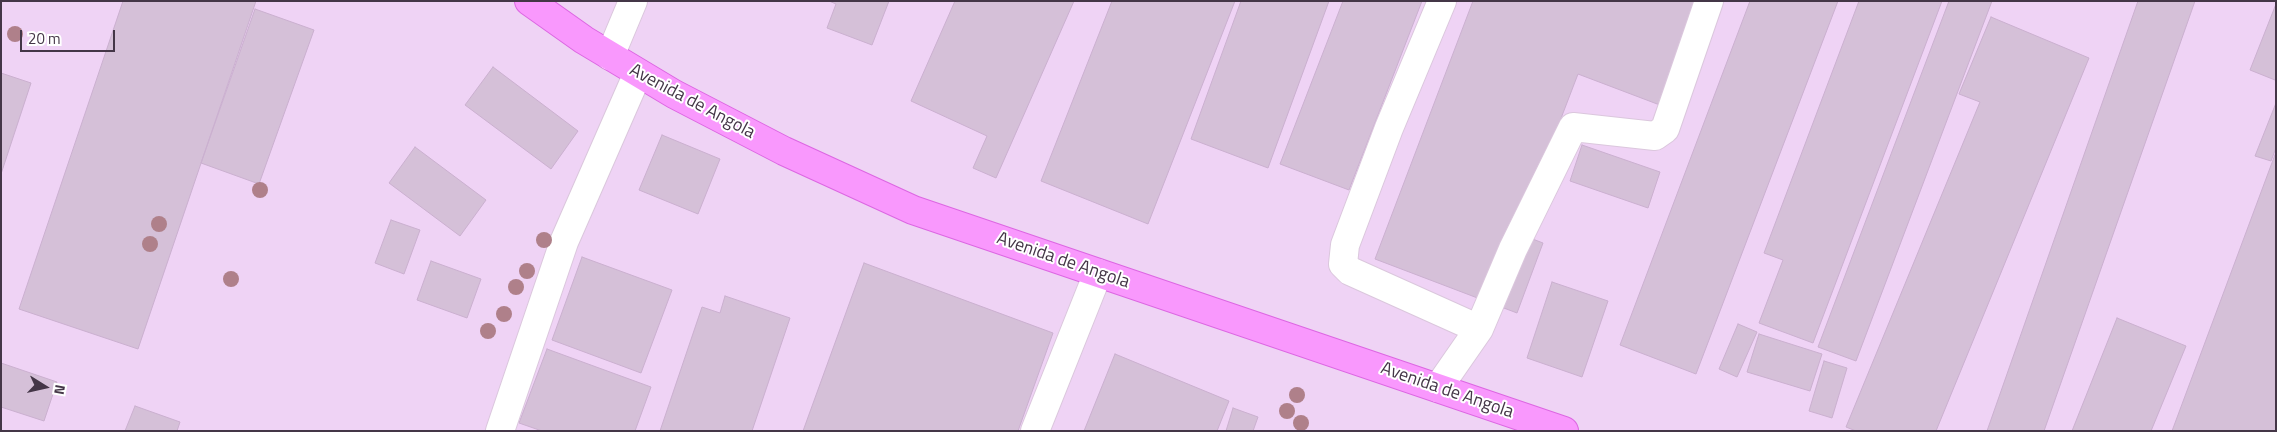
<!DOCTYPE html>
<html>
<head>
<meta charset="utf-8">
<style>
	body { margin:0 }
	#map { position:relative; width:2277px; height:432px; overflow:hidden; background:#f3e8f4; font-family:"Titillium Web",sans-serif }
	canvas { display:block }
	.frame { position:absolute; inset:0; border:2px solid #443647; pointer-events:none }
	.north { position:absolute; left:20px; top:362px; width:50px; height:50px; -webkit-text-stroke:4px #fff; paint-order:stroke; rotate:100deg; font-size:14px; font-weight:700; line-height:20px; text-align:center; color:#443647 }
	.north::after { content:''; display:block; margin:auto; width:18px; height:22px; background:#443647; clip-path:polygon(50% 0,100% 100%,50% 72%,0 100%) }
	.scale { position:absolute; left:20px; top:30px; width:95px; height:22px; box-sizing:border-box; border:2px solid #443647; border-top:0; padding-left:6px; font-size:15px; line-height:18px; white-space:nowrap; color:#443647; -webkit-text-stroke:4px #fff; paint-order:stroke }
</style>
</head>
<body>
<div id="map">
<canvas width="2277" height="432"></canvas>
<div class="frame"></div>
<div class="north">N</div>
<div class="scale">20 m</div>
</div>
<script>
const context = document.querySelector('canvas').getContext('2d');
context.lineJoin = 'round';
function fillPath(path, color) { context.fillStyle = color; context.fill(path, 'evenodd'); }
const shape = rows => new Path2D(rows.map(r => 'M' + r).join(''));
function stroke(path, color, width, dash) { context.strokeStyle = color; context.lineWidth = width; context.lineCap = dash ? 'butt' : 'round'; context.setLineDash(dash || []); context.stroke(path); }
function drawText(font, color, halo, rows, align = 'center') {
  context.font = font + ' "Titillium Web",sans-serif'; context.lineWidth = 4; context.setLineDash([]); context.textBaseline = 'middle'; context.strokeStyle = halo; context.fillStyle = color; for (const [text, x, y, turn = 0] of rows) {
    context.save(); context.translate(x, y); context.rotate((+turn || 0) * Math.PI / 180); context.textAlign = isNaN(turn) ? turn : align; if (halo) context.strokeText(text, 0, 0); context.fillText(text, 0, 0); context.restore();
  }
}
const commercial = shape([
	[1,1,2276,1,2276,431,1,431]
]);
const building = shape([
	[123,1,256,1,138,349,19,309,123,1],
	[829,1,889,1,872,45,827,28,836,4,829,1],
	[955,1,1074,1,996,178,973,168,987,136,911,101,955,1],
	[1112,1,1235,1,1148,224,1041,181,1112,1],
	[1241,1,1329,1,1268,168,1191,139,1241,1],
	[1343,1,1422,1,1349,190,1280,164,1343,1],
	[1473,1,1714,1,1673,110,1578,74,1517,233,1543,243,1517,313,1375,259,1473,1],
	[1750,1,1838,1,1696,374,1620,345,1750,1],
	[1859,1,1942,1,1813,343,1759,323,1783,260,1764,253,1859,1],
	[1949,1,1992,1,1856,361,1818,347,1949,1],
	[2138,1,2195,1,2044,431,1987,431,2138,1],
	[2276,4,2276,77,2275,80,2250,70,2276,4],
	[255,9,314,30,259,184,201,163,255,9],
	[1991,17,2089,58,1936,431,1856,431,1846,427,1980,102,1959,94,1991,17],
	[493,67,578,131,551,169,465,105,493,67],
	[1,73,31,83,1,174,1,73],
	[2276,103,2276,148,2271,161,2255,156,2276,103],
	[662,135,720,159,698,214,639,190,662,135],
	[1582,145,1660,172,1648,208,1570,181,1582,145],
	[415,147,486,200,460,236,389,183,415,147],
	[2276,152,2276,431,2172,431,2276,152],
	[391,220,420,230,404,274,375,263,391,220],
	[582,257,672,290,641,373,552,340,582,257],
	[431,261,481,279,467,318,417,300,431,261],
	[864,263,1053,333,1018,431,803,431,864,263],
	[1552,282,1608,301,1582,377,1527,358,1552,282],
	[725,296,790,318,752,431,660,431,702,307,720,313,725,296],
	[2117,318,2186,346,2151,431,2072,431,2117,318],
	[1738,324,1757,332,1737,377,1719,369,1738,324],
	[1759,334,1822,354,1810,391,1747,372,1759,334],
	[547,349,651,387,635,431,542,431,519,423,547,349],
	[1115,354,1229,401,1217,431,1084,431,1115,354],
	[1824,361,1847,368,1832,418,1809,411,1824,361],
	[1,363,57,382,44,421,1,407,1,363],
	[135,406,180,422,177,431,125,431,135,406],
	[1233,408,1258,417,1253,431,1226,431,1233,408]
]);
const minor = shape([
	[1442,1,1389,128,1345,245,1343,264,1350,271,1479,329],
	[610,56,633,1],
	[1438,388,1479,329,1513,249,1573,127,1655,136,1665,129,1709,1],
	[500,431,564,242,638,73],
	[1035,431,1098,273]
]);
const major = shape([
	[529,1,584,40,674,94,784,151,913,210,1564,431]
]);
const trees = [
	[15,34],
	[260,190],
	[159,224],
	[544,240],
	[150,244],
	[527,271],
	[231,279],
	[516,287],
	[504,314],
	[488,331],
	[1297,395],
	[1287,411],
	[1301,423]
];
const streetNames = [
	["Avenida de Angola",692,102,28],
	["Avenida de Angola",1063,261,19],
	["Avenida de Angola",1447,391,19]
];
fillPath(commercial, '#efd3f5');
fillPath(building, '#d5c0d8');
stroke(building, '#cbb0d0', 1);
stroke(minor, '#dbc7dd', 30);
stroke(major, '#dc67e2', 30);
stroke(minor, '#fff', 28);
stroke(major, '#f998fd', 28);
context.fillStyle = '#af808a';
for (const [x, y] of trees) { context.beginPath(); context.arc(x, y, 8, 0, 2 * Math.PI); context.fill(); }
drawText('18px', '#443647', '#fff', streetNames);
</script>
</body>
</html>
